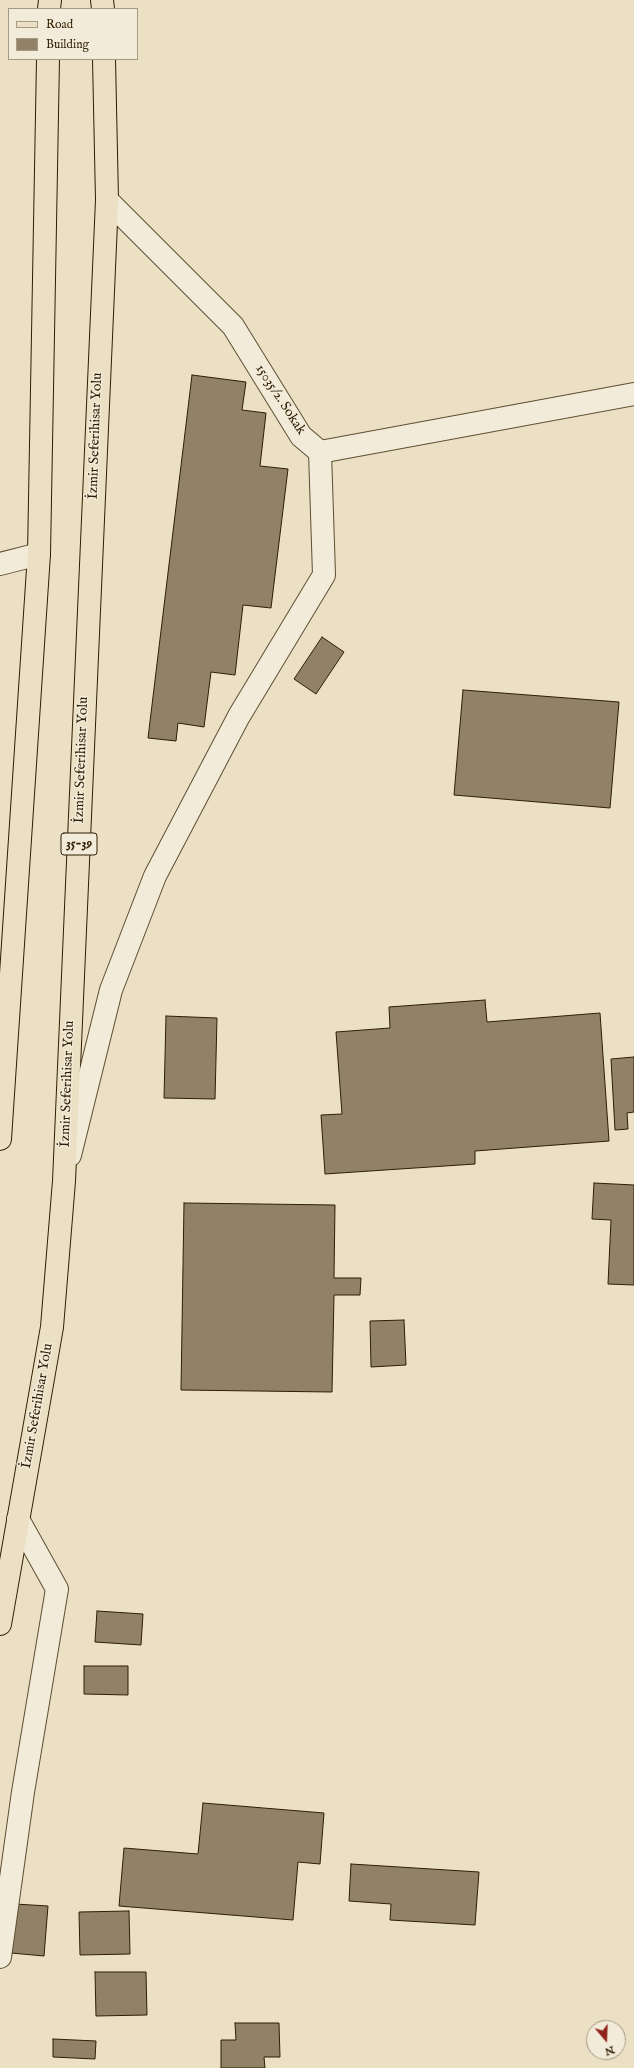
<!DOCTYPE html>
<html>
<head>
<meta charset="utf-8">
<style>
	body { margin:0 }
	#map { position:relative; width:634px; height:2068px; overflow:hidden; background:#ebe0c4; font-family:"IM FELL English",serif }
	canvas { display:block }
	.legend { position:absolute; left:8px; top:8px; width:130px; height:52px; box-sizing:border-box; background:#f2ebd9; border:1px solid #a49983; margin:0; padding:5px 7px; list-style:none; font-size:12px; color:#2f1d02 }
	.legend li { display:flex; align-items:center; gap:8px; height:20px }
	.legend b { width:20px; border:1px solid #a49983 }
	.north { position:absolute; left:586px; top:2020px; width:40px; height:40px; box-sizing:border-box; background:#f2ebd9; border:1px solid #a49983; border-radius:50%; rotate:161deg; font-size:11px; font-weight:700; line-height:16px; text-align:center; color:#2f1d02 }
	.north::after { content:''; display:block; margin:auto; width:14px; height:18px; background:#8f2418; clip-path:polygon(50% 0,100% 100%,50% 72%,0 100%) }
</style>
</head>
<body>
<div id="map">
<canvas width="634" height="2068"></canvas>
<ul class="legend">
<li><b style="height:5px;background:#ebe0c4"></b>Road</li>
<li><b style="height:11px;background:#918267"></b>Building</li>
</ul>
<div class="north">N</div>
</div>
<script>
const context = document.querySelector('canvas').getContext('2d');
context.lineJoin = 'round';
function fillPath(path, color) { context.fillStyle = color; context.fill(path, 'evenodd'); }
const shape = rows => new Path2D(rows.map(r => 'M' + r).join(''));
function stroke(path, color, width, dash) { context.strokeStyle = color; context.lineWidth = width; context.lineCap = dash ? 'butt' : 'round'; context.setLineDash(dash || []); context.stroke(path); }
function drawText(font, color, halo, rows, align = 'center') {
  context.font = font + ' "IM FELL English",serif'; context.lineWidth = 3; context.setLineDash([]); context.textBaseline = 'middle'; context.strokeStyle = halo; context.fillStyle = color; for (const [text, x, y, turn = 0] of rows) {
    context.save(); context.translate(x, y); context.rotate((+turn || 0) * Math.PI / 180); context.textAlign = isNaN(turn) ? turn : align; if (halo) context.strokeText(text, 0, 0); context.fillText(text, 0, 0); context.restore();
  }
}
const building = shape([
	[192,375,246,382,242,410,266,413,260,466,288,469,271,608,243,605,235,675,211,672,204,727,178,723,176,741,148,738,192,375],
	[322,637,344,652,316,694,294,679,322,637],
	[463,690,619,702,610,808,454,795,463,690],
	[485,1000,487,1022,600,1013,609,1141,475,1151,475,1164,325,1174,321,1115,342,1114,336,1032,390,1028,389,1007,485,1000],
	[166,1016,217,1018,215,1099,164,1098,166,1016],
	[634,1057,634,1112,627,1113,628,1129,615,1130,611,1059,634,1057],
	[594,1183,634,1185,634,1285,608,1284,611,1220,592,1219,594,1183],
	[184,1203,335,1205,334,1278,361,1278,360,1295,334,1295,332,1392,181,1390,184,1203],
	[404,1320,406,1365,371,1367,370,1321,404,1320],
	[97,1611,143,1614,141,1645,95,1642,97,1611],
	[84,1666,128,1666,128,1695,84,1694,84,1666],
	[203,1803,324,1813,320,1864,298,1862,293,1920,119,1906,124,1848,198,1854,203,1803],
	[351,1864,479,1872,475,1925,390,1920,391,1904,349,1901,351,1864],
	[15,1904,48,1906,44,1956,11,1953,15,1904],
	[129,1911,130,1954,80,1955,79,1912,129,1911],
	[95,1972,146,1972,147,2015,96,2016,95,1972],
	[235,2023,279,2023,280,2057,264,2057,265,2068,221,2068,221,2040,236,2040,235,2023],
	[53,2039,96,2041,95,2059,53,2057,53,2039]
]);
const minor = shape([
	[0,564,39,554],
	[70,1155,111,990,155,876,239,716,324,575,320,452],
	[0,1957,23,1792,57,1589,18,1519]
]);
const tertiary = shape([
	[107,200,233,326,301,436,320,452,634,394]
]);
const primary = shape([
	[102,0,103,9],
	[49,9,50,0],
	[0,1139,39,554,48,59],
	[0,1624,52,1327,64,1181,107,200,104,59]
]);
const shields = [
	[79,844,36]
];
const shieldNames = [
	["35-39",79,844]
];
const streetNames = [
	["15035/2. Sokak",280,400,57],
	["İzmir Seferihisar Yolu",96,436,-88],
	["İzmir Seferihisar Yolu",82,760,-88],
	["İzmir Seferihisar Yolu",68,1084,-88],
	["İzmir Seferihisar Yolu",38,1406,-80]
];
fillPath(building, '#918267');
stroke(building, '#2f1d02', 1);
stroke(minor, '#5e4e32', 24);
stroke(tertiary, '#5e4e32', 24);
stroke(primary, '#2f1d02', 24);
stroke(minor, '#f2ebd9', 22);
stroke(tertiary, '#f2ebd9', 22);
stroke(primary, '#ebe0c4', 22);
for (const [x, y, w] of shields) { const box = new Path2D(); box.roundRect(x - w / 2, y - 11, w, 22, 3); context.fillStyle = '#f2ebd9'; context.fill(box); stroke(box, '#2f1d02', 1); }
drawText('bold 13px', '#2f1d02', null, shieldNames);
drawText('14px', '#2f1d02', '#f2ebd9', streetNames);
</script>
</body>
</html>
